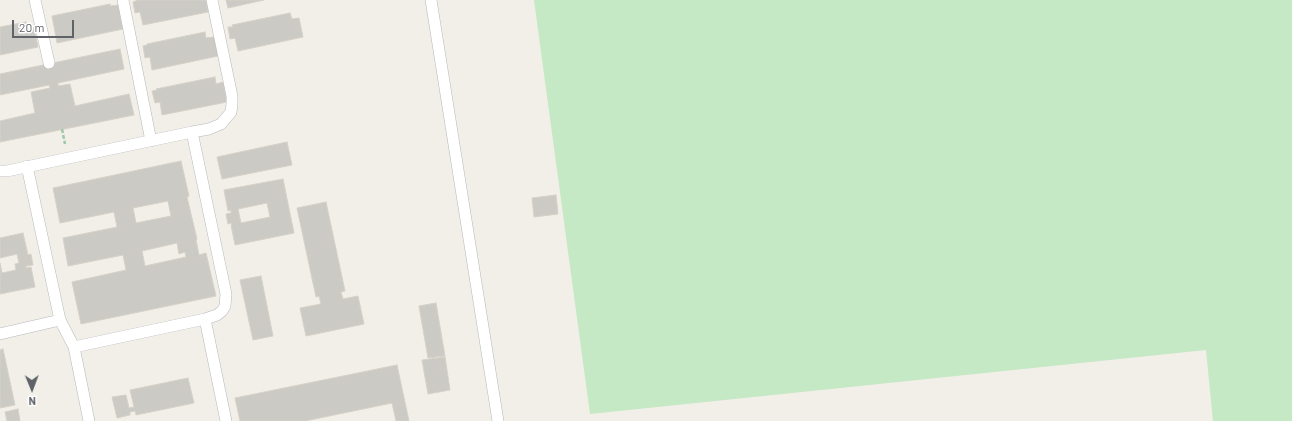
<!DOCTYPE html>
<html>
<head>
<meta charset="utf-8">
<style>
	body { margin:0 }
	#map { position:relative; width:1292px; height:421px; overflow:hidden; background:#f1efe8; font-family:Barlow,sans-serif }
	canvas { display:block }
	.north { position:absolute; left:12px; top:369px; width:40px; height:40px; -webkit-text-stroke:3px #fff; paint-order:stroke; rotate:179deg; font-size:11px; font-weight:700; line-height:16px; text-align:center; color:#5f6368 }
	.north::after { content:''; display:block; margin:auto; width:14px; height:18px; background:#5f6368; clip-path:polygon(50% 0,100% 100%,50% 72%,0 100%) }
	.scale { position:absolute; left:12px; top:20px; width:62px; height:18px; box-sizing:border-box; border:2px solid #5f6368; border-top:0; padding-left:5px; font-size:12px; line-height:14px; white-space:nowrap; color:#5f6368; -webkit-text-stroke:3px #fff; paint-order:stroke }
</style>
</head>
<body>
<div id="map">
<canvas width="1292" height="421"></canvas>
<div class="north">N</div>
<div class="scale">20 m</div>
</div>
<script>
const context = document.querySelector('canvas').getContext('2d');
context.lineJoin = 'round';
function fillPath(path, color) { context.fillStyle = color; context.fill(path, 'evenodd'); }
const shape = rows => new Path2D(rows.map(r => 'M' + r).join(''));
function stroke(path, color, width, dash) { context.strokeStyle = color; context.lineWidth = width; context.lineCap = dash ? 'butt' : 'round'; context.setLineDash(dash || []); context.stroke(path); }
const green = shape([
	[534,0,1292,0,1292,421,1213,421,1206,350,590,414]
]);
const building = shape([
	[138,0,206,0,208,12,143,25,140,12,135,13,133,2,138,0],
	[226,0,264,0,228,8,226,0],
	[110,4,110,6,118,5,123,29,57,43,52,16,110,4],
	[290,13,292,19,299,18,303,37,238,51,235,38,230,39,228,27,233,27,232,25,290,13],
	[26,22,27,29,34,28,38,47,0,55,0,27,26,22],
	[205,32,206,38,214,37,218,56,152,70,150,57,145,58,143,46,147,45,147,44,205,32],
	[120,49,124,69,58,83,58,86,70,84,75,106,129,94,134,115,0,142,0,121,35,113,31,92,50,88,49,85,0,95,0,74,120,49],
	[215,77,216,84,223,82,227,102,162,115,160,102,155,103,152,91,157,90,156,89,215,77],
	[287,142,292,165,222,179,217,157,287,142],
	[181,161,189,196,187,197,197,239,196,240,199,255,206,253,216,296,81,324,72,282,126,270,123,255,68,266,63,238,117,227,114,212,60,223,53,188,181,161],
	[168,201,171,216,136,223,133,208,168,201],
	[177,243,179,254,185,252,186,257,145,266,142,251,177,243],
	[283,179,294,233,235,245,231,225,232,225,231,223,228,224,226,214,231,213,231,210,228,211,224,190,283,179],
	[267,203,270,217,241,223,238,209,267,203],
	[556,195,558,214,534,217,532,198,556,195],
	[326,202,345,291,341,292,343,299,358,296,364,324,306,336,300,308,321,304,319,296,316,297,297,208,326,202],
	[23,233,28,255,31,254,33,265,26,266,26,268,31,267,35,287,0,294,0,263,2,273,16,270,15,264,19,263,17,254,0,258,0,238,23,233],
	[261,276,273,336,253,340,240,280,261,276],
	[436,303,445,356,428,358,419,306,436,303],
	[3,349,15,405,0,408,0,350,3,349],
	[445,357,450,390,428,394,422,360,445,357],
	[397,365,409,421,396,421,392,403,305,421,240,421,235,398,397,365],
	[188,378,194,403,136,415,135,411,130,412,130,415,117,418,112,397,126,395,129,408,134,407,130,390,188,378],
	[18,409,20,421,7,421,5,412,18,409]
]);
const path = shape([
	[62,129,65,144]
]);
const service = shape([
	[35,0,49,63],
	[123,0,151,141],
	[212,0,232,96,232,104,231,112,221,124,209,129,192,132,226,294,225,306,222,311,217,315,205,319,226,421],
	[431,0,498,421],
	[27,166,60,320],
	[0,171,7,171,192,132],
	[0,334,60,320,74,347,205,319],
	[74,347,89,421]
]);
fillPath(green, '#c5e8c5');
fillPath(building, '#cccac5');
stroke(building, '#d6d1c6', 1);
stroke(service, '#b5b8bc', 12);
stroke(path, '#9cc7a9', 2.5, [4, 2]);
stroke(service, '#fff', 11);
</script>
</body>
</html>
